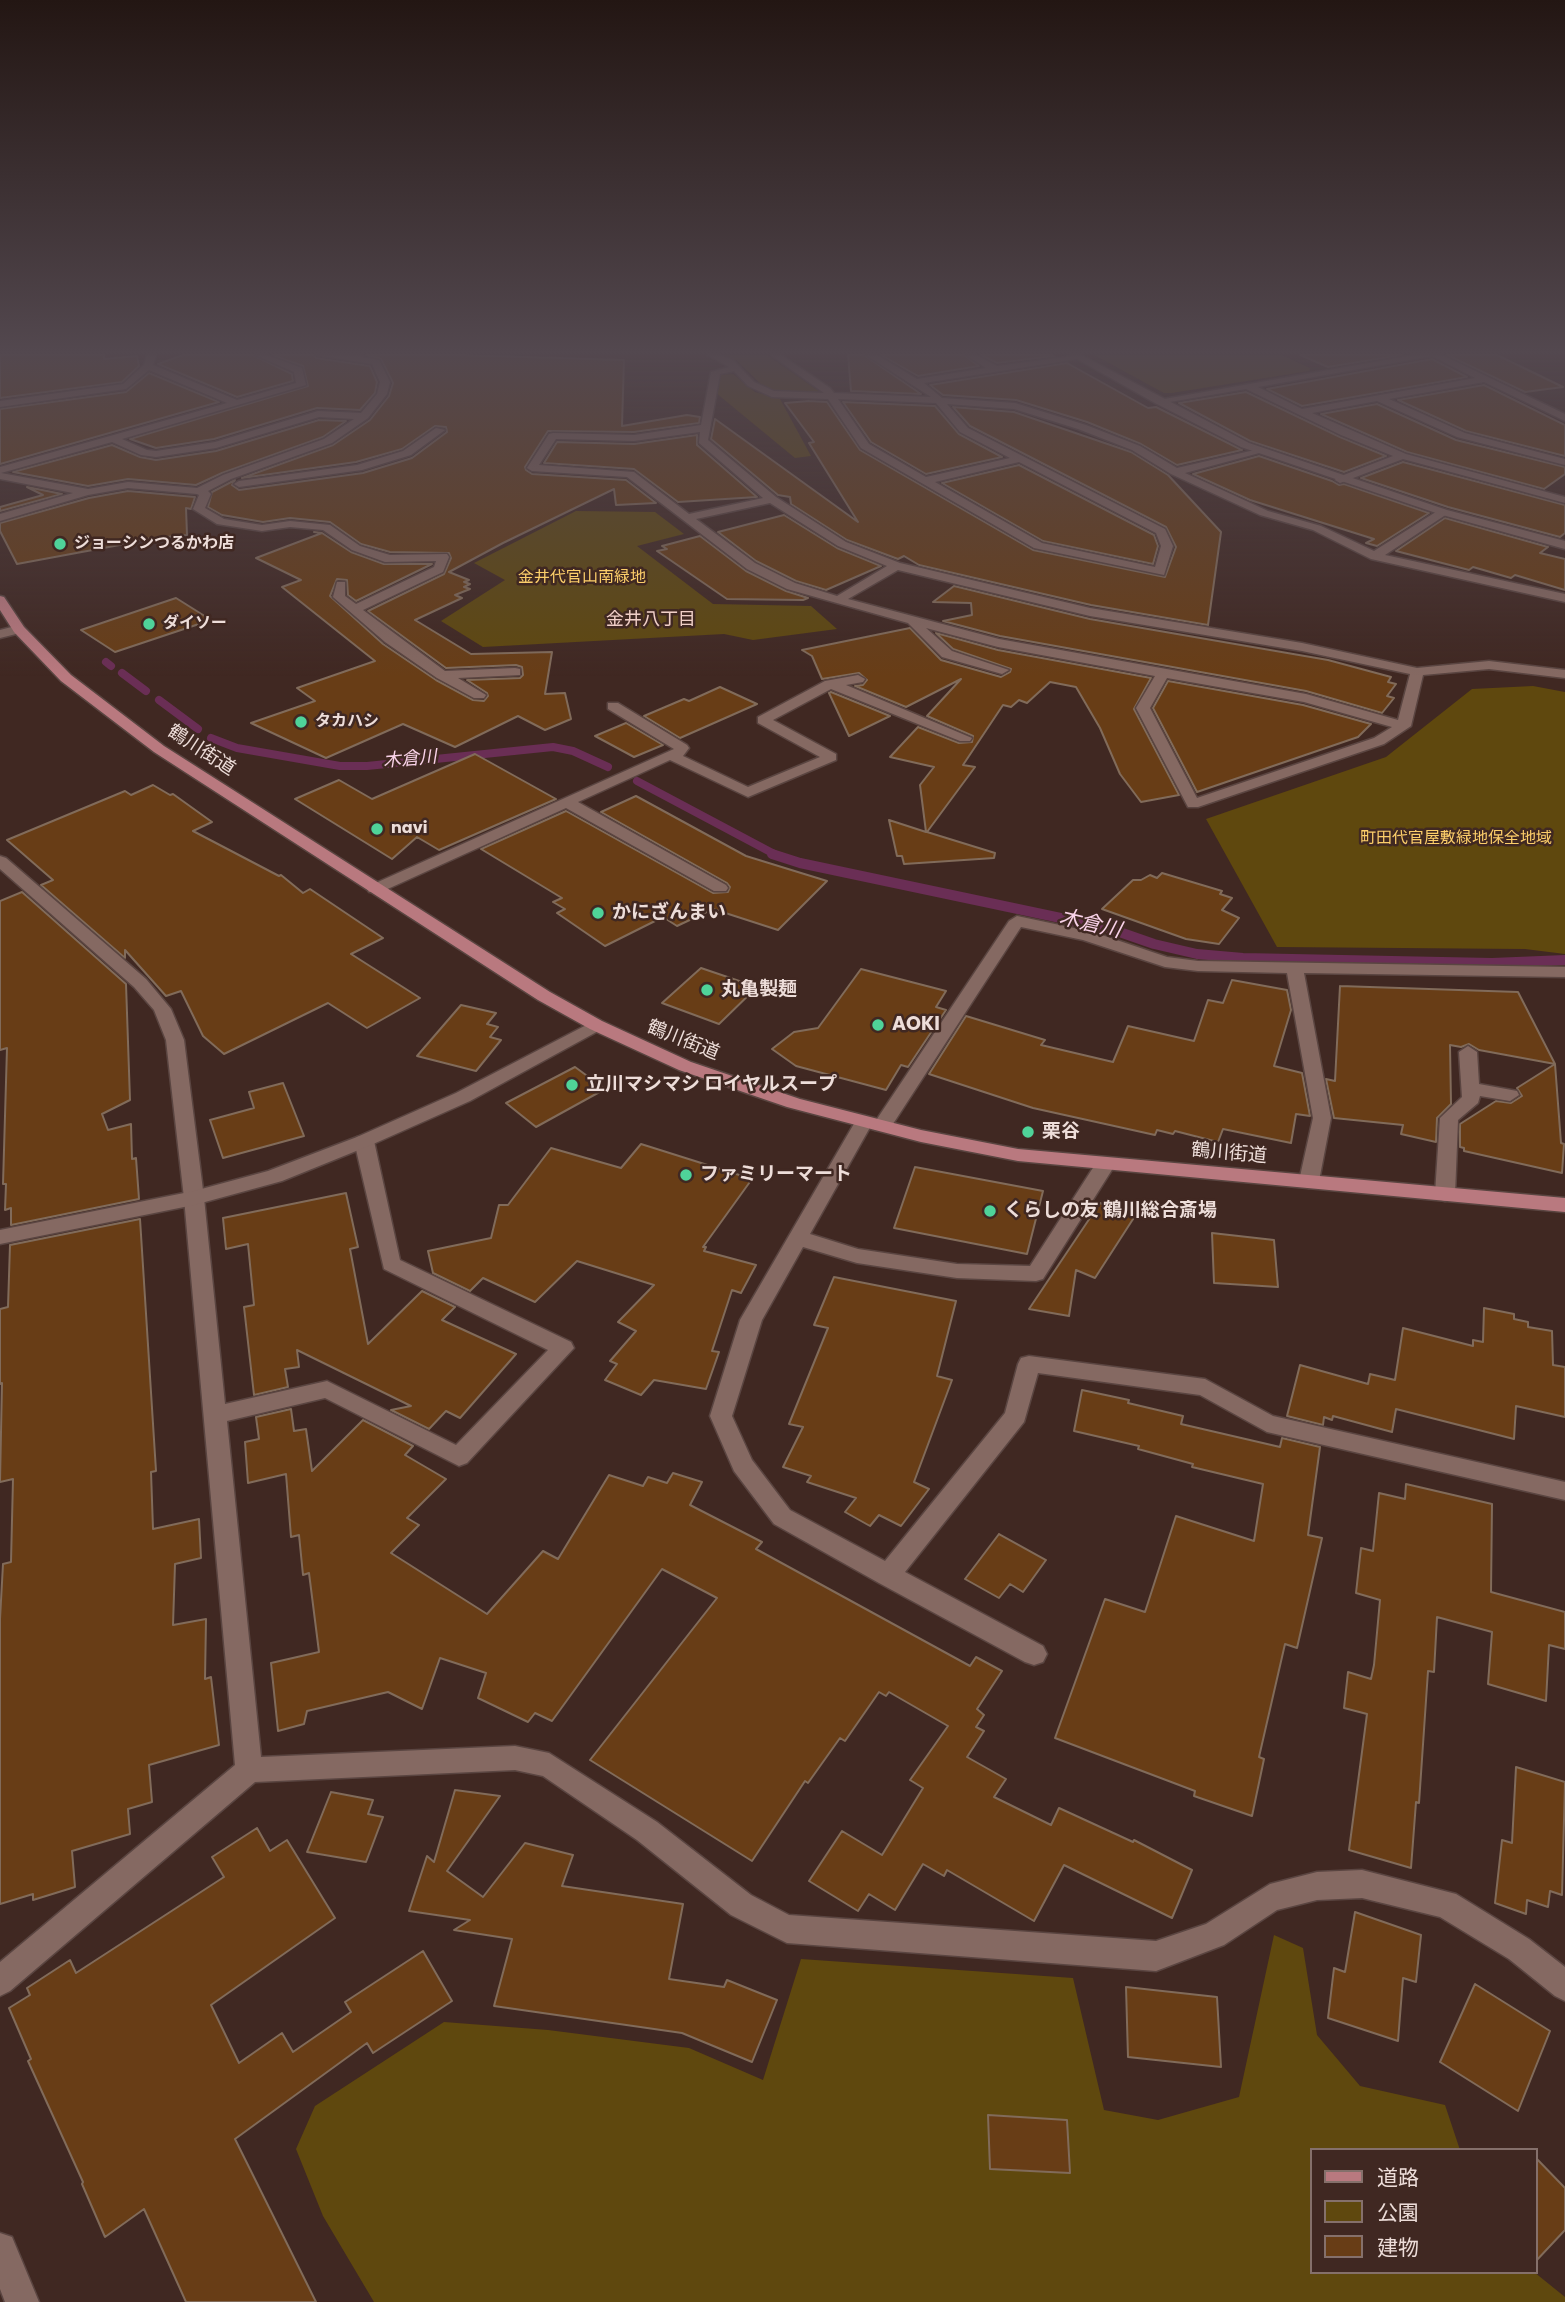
<!DOCTYPE html>
<html>
<head>
<meta charset="utf-8">
<style>
	body { margin:0 }
	#map { position:relative; width:1565px; height:2302px; overflow:hidden; background:#402822; font-family:Poppins,"Noto Sans JP",sans-serif }
	canvas { display:block }
	.legend { position:absolute; left:1310px; top:2148px; width:228px; height:126px; box-sizing:border-box; background:#402822; border:2px solid #85706b; margin:0; padding:9px 12px; list-style:none; font-size:21px; color:#edddd9 }
	.legend li { display:flex; align-items:center; gap:14px; height:35px }
	.legend b { width:35px; border:2px solid #85706b }
</style>
</head>
<body>
<div id="map">
<canvas width="1565" height="2302"></canvas>
<ul class="legend">
<li><b style="height:9px;background:#b9797f"></b>道路</li>
<li><b style="height:19px;background:#5f480e"></b>公園</li>
<li><b style="height:19px;background:#683d16"></b>建物</li>
</ul>
</div>
<script>
const context = document.querySelector('canvas').getContext('2d');
context.lineJoin = 'round';
function fillPath(path, color) { context.fillStyle = color; context.fill(path, 'evenodd'); }
const shape = rows => new Path2D(rows.map(r => 'M' + r).join(''));
function stroke(path, color, width, dash) { context.strokeStyle = color; context.lineWidth = width; context.lineCap = dash ? 'butt' : 'round'; context.setLineDash(dash || []); context.stroke(path); }
function drawText(font, color, halo, rows, align = 'center') {
  context.font = font + ' Poppins,"Noto Sans JP",sans-serif'; context.lineWidth = 5; context.setLineDash([]); context.textBaseline = 'middle'; context.strokeStyle = halo; context.fillStyle = color; for (const [text, x, y, turn = 0] of rows) {
    context.save(); context.translate(x, y); context.rotate((+turn || 0) * Math.PI / 180); context.textAlign = isNaN(turn) ? turn : align; if (halo) context.strokeText(text, 0, 0); context.fillText(text, 0, 0); context.restore();
  }
}
const green = shape([
	[723,355,767,355,820,392,775,391,761,384,736,360],
	[1094,355,1282,355,1310,368,1309,371,1172,393,1164,393],
	[733,374,755,392,780,399,811,456,795,458,716,393,720,375],
	[576,511,655,512,684,534,637,546,713,604,811,606,837,629,753,640,724,634,483,647,441,621,505,580,474,563],
	[1533,686,1565,692,1565,954,1525,949,1277,947,1206,819,1386,757,1472,689],
	[1274,1935,1303,1948,1317,2035,1360,2086,1445,2105,1460,2150,1311,2150,1311,2272,1534,2272,1565,2297,1565,2302,374,2302,323,2216,296,2149,315,2106,444,2022,548,2030,689,2048,763,2080,801,1959,1073,1978,1104,2110,1158,2120,1239,2097]
]);
const streamFar1 = shape([
	[106,662,111,666],
	[122,673,146,691],
	[159,700,198,729],
	[211,738,237,748,340,766,367,766,553,747,573,751,608,767],
	[637,781,778,856]
]);
const stream = shape([
	[772,854,800,863,1108,928,1154,944,1197,954,1243,958,1492,963,1565,960]
]);
const building = shape([
	[0,355,104,355,104,359,137,356,139,366,122,382,0,398,0,355],
	[183,355,253,355,292,374,293,381,237,397,158,364,183,355],
	[272,355,314,355,316,358,370,366,377,382,375,393,360,410,317,408,214,439,156,448,130,439,308,386,303,366,272,355],
	[366,355,460,355,624,360,622,426,687,415,700,417,699,423,634,432,548,431,525,467,526,470,532,474,626,480,656,503,616,505,614,489,503,543,449,572,469,580,464,582,470,584,464,587,470,589,455,595,462,598,415,620,471,654,552,652,545,694,565,693,571,719,545,730,518,716,455,747,403,724,326,758,251,723,315,701,297,688,375,661,282,587,301,580,256,558,322,533,314,532,322,533,351,552,384,564,432,564,356,601,348,595,347,580,337,579,330,596,383,644,436,680,473,700,484,701,488,696,487,693,467,680,520,678,523,675,522,667,516,665,446,668,368,611,444,574,451,558,449,553,390,552,361,544,330,522,290,518,263,522,222,515,208,507,212,492,235,480,232,485,239,490,363,473,412,458,447,432,446,427,435,426,402,449,356,462,242,478,333,445,370,420,389,396,393,383,381,359,366,355],
	[848,355,864,355,921,394,851,391,848,355],
	[881,355,964,355,979,366,918,376,881,355],
	[981,355,1052,355,1054,356,997,363,981,355],
	[1300,355,1402,355,1328,367,1300,355],
	[1447,355,1497,355,1563,387,1525,392,1447,355],
	[1432,359,1467,377,1302,406,1267,389,1432,359],
	[1067,363,1148,408,1156,407,1242,450,1177,465,1141,444,1087,422,1016,400,943,395,930,385,1067,363],
	[149,373,219,402,0,464,0,409,126,392,149,373],
	[1484,385,1565,425,1565,456,1466,431,1398,400,1484,385],
	[1246,392,1340,437,1386,456,1344,472,1250,441,1179,403,1246,392],
	[809,401,827,402,860,450,1033,550,1165,577,1176,547,1166,527,970,426,953,407,1014,412,1131,452,1168,475,1221,532,1208,625,1091,605,919,565,904,556,898,559,847,540,791,504,790,497,778,495,711,439,715,419,858,522,809,443,814,442,785,403,809,401],
	[843,402,935,406,959,434,1002,457,926,474,871,442,843,402],
	[1377,404,1456,440,1565,467,1565,474,1544,489,1407,452,1321,414,1377,404],
	[319,420,346,421,323,437,222,473,196,485,128,479,88,486,13,472,112,445,140,457,156,460,216,451,319,420],
	[697,435,697,445,757,497,678,502,634,469,544,463,557,442,634,444,697,435],
	[1259,456,1332,481,1339,485,1344,484,1429,513,1377,546,1366,543,1374,539,1250,500,1193,474,1259,456],
	[1403,462,1565,505,1565,533,1560,537,1448,507,1361,478,1403,462],
	[1019,465,1154,535,1158,546,1153,564,1043,541,942,483,1019,465],
	[27,487,62,494,0,511,0,507,43,495,27,487],
	[128,491,195,497,191,509,186,508,187,535,123,541,125,544,17,564,0,531,0,523,89,498,128,491],
	[784,515,837,548,881,566,826,590,796,581,756,561,718,532,784,515],
	[1445,518,1548,547,1540,553,1565,559,1565,590,1515,575,1511,578,1473,567,1469,570,1396,551,1445,518],
	[700,536,746,571,786,591,808,598,803,600,727,599,657,551,667,549,662,546,700,536],
	[954,586,1090,619,1328,660,1391,677,1388,682,1396,684,1387,696,1394,698,1382,713,1306,691,1000,636,943,621,972,615,971,603,933,602,954,586],
	[176,598,211,620,115,652,81,630,176,598],
	[910,628,941,660,1001,677,1010,672,1011,669,953,649,936,633,998,650,1151,678,1134,709,1179,795,1141,802,1120,774,1100,728,1076,687,1050,682,1027,703,1019,700,1011,707,1003,705,963,765,975,767,927,832,995,853,994,858,904,864,902,856,897,856,889,820,926,832,920,785,934,767,890,757,918,727,959,743,972,742,973,736,927,716,961,679,906,707,855,686,863,685,867,680,859,673,822,679,812,656,802,650,910,628],
	[1168,681,1303,705,1371,724,1358,737,1197,792,1153,708,1168,681],
	[720,687,757,704,680,738,644,716,684,699,689,701,720,687],
	[831,692,890,716,849,736,829,693,831,692],
	[626,723,663,745,634,757,595,736,626,723],
	[475,754,556,799,439,850,417,837,392,859,295,799,339,780,372,799,475,754],
	[153,785,170,795,173,794,212,822,193,831,279,876,281,875,303,893,310,889,383,938,351,954,420,998,367,1028,328,1003,224,1054,203,1036,181,991,166,996,125,950,125,958,41,885,53,880,7,840,125,791,131,795,153,785],
	[636,796,746,856,827,881,778,930,713,909,677,926,663,917,605,946,557,913,565,909,553,902,562,898,481,849,566,811,713,893,728,892,730,887,727,883,601,812,636,796],
	[1162,873,1222,891,1220,894,1232,898,1222,910,1239,918,1219,944,1186,939,1102,909,1133,880,1141,880,1150,875,1157,878,1162,873],
	[22,892,126,984,130,1100,102,1114,108,1130,131,1124,132,1159,136,1158,139,1199,11,1225,11,1208,5,1210,6,1184,3,1184,7,1048,0,1050,0,901,22,892],
	[701,968,757,987,719,1024,662,1003,701,968],
	[861,969,946,991,936,1007,946,1010,908,1067,901,1065,886,1090,796,1066,772,1049,794,1032,818,1028,861,969],
	[1232,980,1287,990,1291,1010,1274,1066,1302,1073,1310,1116,1296,1114,1291,1143,1223,1129,1218,1142,1175,1131,1173,1134,1157,1130,1155,1135,1033,1108,929,1074,966,1016,1045,1040,1041,1045,1113,1062,1128,1026,1194,1041,1208,1000,1223,1003,1232,980],
	[1340,986,1518,992,1555,1064,1479,1050,1469,1044,1461,1047,1450,1045,1451,1104,1437,1118,1436,1142,1401,1134,1403,1125,1334,1118,1326,1079,1335,1081,1340,986],
	[461,1005,496,1013,487,1024,498,1027,490,1037,501,1040,476,1071,417,1056,461,1005],
	[1555,1064,1561,1143,1564,1144,1562,1173,1464,1151,1464,1148,1460,1147,1460,1124,1496,1101,1511,1103,1522,1096,1517,1088,1555,1064],
	[575,1067,605,1089,536,1127,506,1103,575,1067],
	[283,1083,304,1136,223,1158,210,1120,254,1108,249,1092,283,1083],
	[641,1144,752,1179,703,1247,706,1247,704,1251,756,1265,741,1293,732,1290,712,1351,719,1352,706,1389,654,1380,641,1395,605,1380,617,1364,610,1361,636,1331,618,1322,654,1285,577,1261,535,1302,483,1278,470,1291,433,1273,428,1251,491,1238,499,1205,508,1205,551,1148,621,1168,641,1144],
	[915,1167,1043,1191,1027,1254,894,1228,915,1167],
	[346,1193,358,1247,350,1249,368,1344,422,1291,455,1307,442,1320,516,1354,460,1418,446,1411,429,1429,391,1410,411,1406,297,1350,299,1367,285,1369,288,1387,254,1395,244,1307,254,1305,248,1244,226,1249,223,1218,346,1193],
	[1100,1203,1135,1216,1095,1278,1076,1270,1069,1316,1029,1309,1100,1203],
	[140,1219,156,1471,151,1472,153,1529,199,1519,201,1558,175,1564,173,1625,206,1619,205,1679,211,1677,219,1745,149,1765,152,1802,128,1809,130,1834,72,1851,75,1887,33,1900,33,1894,0,1904,0,1619,3,1564,11,1562,13,1479,0,1482,2,1383,0,1384,0,1309,8,1307,10,1245,140,1219],
	[1212,1233,1274,1240,1278,1287,1214,1283,1212,1233],
	[834,1277,956,1301,937,1376,952,1380,914,1482,929,1489,901,1526,879,1515,870,1526,845,1512,856,1498,807,1482,811,1476,783,1467,803,1427,789,1424,828,1328,814,1325,834,1277],
	[1484,1308,1514,1314,1514,1319,1528,1322,1528,1327,1552,1331,1553,1365,1565,1367,1565,1417,1516,1406,1514,1439,1396,1409,1392,1432,1333,1416,1332,1420,1324,1417,1323,1425,1287,1416,1300,1365,1368,1384,1370,1374,1395,1380,1403,1328,1473,1346,1473,1340,1483,1342,1484,1308],
	[1082,1390,1129,1400,1128,1403,1183,1416,1181,1424,1280,1447,1282,1438,1320,1447,1308,1535,1322,1538,1297,1648,1285,1644,1259,1757,1264,1759,1252,1816,1194,1796,1195,1791,1055,1738,1105,1599,1145,1612,1176,1516,1254,1541,1263,1484,1192,1467,1193,1464,1138,1449,1139,1446,1074,1431,1082,1390],
	[291,1409,294,1431,306,1429,312,1471,363,1420,413,1446,405,1455,446,1479,407,1518,419,1525,391,1553,487,1614,543,1551,558,1559,609,1475,643,1486,648,1477,667,1483,673,1473,702,1482,690,1505,762,1542,756,1549,970,1666,976,1657,1002,1671,977,1709,984,1715,976,1727,984,1731,967,1757,1006,1779,994,1797,1051,1825,1059,1808,1133,1842,1134,1840,1192,1870,1172,1918,1064,1865,1034,1921,947,1870,944,1876,923,1864,895,1910,869,1894,858,1911,809,1881,842,1831,882,1855,923,1788,910,1780,948,1726,889,1692,886,1696,879,1692,845,1741,840,1738,808,1783,805,1781,752,1861,590,1760,717,1598,662,1569,552,1721,535,1713,528,1722,478,1698,486,1673,440,1658,422,1709,388,1692,307,1711,304,1724,278,1731,271,1663,319,1652,309,1573,303,1575,299,1535,291,1537,286,1474,248,1483,245,1442,259,1439,256,1417,291,1409],
	[1406,1484,1492,1504,1491,1592,1565,1612,1565,1649,1549,1645,1546,1701,1488,1684,1492,1632,1437,1617,1434,1672,1428,1671,1419,1803,1416,1802,1411,1868,1349,1850,1367,1714,1344,1708,1348,1672,1371,1679,1374,1665,1380,1600,1356,1593,1361,1548,1373,1551,1379,1493,1405,1499,1406,1484],
	[999,1534,1046,1560,1023,1592,1010,1584,999,1598,965,1579,999,1534],
	[1516,1767,1565,1782,1562,1895,1550,1891,1548,1907,1527,1900,1526,1914,1495,1903,1502,1840,1512,1843,1516,1767],
	[455,1790,500,1796,447,1871,483,1897,525,1843,573,1855,562,1886,683,1904,669,1979,724,1987,727,1980,777,2000,752,2062,682,2033,494,2006,512,1939,454,1930,470,1920,409,1911,427,1856,434,1862,455,1790],
	[331,1792,373,1800,368,1814,383,1817,366,1862,307,1852,331,1792],
	[257,1828,270,1851,287,1840,335,1918,211,2005,239,2063,282,2033,293,2052,351,2012,345,2002,423,1951,452,2001,373,2053,367,2043,235,2139,316,2302,186,2302,144,2209,105,2237,82,2184,83,2182,28,2061,31,2059,9,2008,30,1995,27,1988,70,1960,76,1973,224,1877,212,1857,257,1828],
	[1355,1912,1421,1935,1416,1982,1403,1978,1398,2041,1328,2018,1334,1968,1345,1972,1355,1912],
	[1475,1984,1550,2031,1518,2111,1440,2062,1475,1984],
	[1126,1987,1217,1997,1221,2067,1128,2057,1126,1987],
	[988,2115,1067,2120,1070,2173,990,2169,988,2115],
	[1535,2157,1565,2188,1565,2230,1535,2262,1535,2157]
]);
const minor = shape([
	[147,355,156,355,153,365,237,400,296,383,294,372,255,355,266,355,302,368,306,385,122,439,147,450,156,451,215,442,318,411,361,413,377,394,380,382,372,364,316,355,363,355,361,357,379,360,390,382,387,394,368,418,332,443,231,479,208,491,211,494,205,508,224,519,262,525,290,521,330,525,360,546,390,555,447,554,449,557,443,572,363,610,445,671,515,668,520,669,520,675,458,678,486,695,484,698,474,698,437,678,385,642,333,597,337,582,345,582,345,596,356,604,434,567,436,561,385,562,352,550,323,530,290,527,262,531,217,524,193,509,199,495,197,494,128,488,88,495,0,521,0,514,73,493,0,479,0,467,227,403,149,370,126,389,0,407,0,401,123,384,144,365,147,355],
	[319,417,354,419,324,439,223,475,197,488,128,482,88,489,1,473,112,442,141,455,156,457,216,448,319,417],
	[708,355,719,355,733,360,754,382,774,391,824,393,771,355,781,355,830,388,834,393,931,397,866,355,877,355,917,379,986,368,966,355,976,355,997,366,1081,355,1077,359,924,383,942,398,1015,403,1086,425,1140,446,1177,468,1263,448,1263,452,1185,473,1268,511,1321,526,1374,551,1439,510,1447,510,1447,514,1385,555,1565,594,1565,602,1371,559,1313,530,1260,515,1171,474,1132,450,1078,429,1014,409,947,404,968,428,1165,529,1173,546,1164,575,1034,548,861,448,828,399,772,397,748,386,734,371,720,374,708,440,776,497,846,542,900,563,1090,608,1302,643,1417,668,1489,661,1565,670,1565,678,1489,669,1423,675,1411,726,1384,744,1198,807,1188,807,1136,708,1155,676,998,647,926,628,952,651,1009,670,1002,674,942,657,908,623,787,589,747,569,627,477,532,471,527,468,549,434,553,433,634,435,701,425,711,372,729,367,708,355],
	[838,399,936,403,960,432,1010,458,926,477,869,444,838,399],
	[700,432,699,443,763,498,689,514,634,472,539,465,556,439,634,441,700,432],
	[1019,462,1156,533,1161,546,1155,567,1042,543,935,482,1019,462],
	[770,503,838,546,887,566,837,596,795,583,755,563,696,519,770,503],
	[898,570,1090,616,1302,651,1410,674,1398,720,1306,694,999,639,848,599,898,570],
	[1167,678,1304,702,1392,727,1374,738,1197,798,1150,708,1167,678],
	[1414,355,1442,355,1565,414,1565,421,1484,382,1389,399,1465,433,1565,459,1565,465,1457,437,1377,401,1312,413,1406,454,1565,497,1565,503,1403,459,1340,483,1335,480,1336,478,1393,456,1341,435,1246,389,1158,404,1153,401,1414,355],
	[1432,356,1475,378,1302,409,1258,387,1432,356],
	[436,428,445,430,411,455,362,470,239,487,234,484,239,481,357,465,403,451,436,428],
	[19,625,25,629,24,632,0,638,0,630,19,625],
	[858,675,865,679,863,682,846,685,972,738,970,741,960,741,831,689,773,720,836,754,836,760,748,797,670,760,578,802,726,885,728,888,726,891,714,891,566,808,381,892,369,892,367,889,369,886,674,749,608,709,608,703,618,703,687,745,689,748,683,756,748,787,820,757,758,723,758,717,825,681,858,675],
	[0,856,6,858,146,979,171,1009,184,1040,204,1198,225,1404,327,1381,456,1445,548,1350,384,1269,354,1141,357,1137,364,1135,371,1137,374,1141,400,1260,571,1342,574,1348,467,1463,459,1466,325,1398,227,1421,261,1757,515,1746,549,1753,657,1822,751,1895,789,1915,1156,1941,1206,1924,1270,1884,1317,1872,1362,1870,1456,1894,1529,1939,1565,1967,1565,2001,1555,1996,1509,1959,1440,1917,1362,1898,1317,1900,1277,1910,1224,1945,1156,1971,787,1943,731,1915,637,1840,543,1776,515,1770,255,1782,10,1991,0,1996,0,1962,235,1765,184,1198,166,1040,154,1010,134,987,0,869,0,856],
	[1017,916,1093,932,1167,957,1198,961,1565,967,1565,977,1304,973,1331,1118,1319,1181,1316,1186,1309,1188,1302,1186,1299,1181,1313,1118,1287,973,1198,971,1165,967,1083,940,1021,927,889,1130,875,1130,873,1126,875,1122,1009,921,1017,916],
	[1468,1046,1477,1052,1479,1084,1517,1091,1519,1095,1510,1101,1480,1096,1478,1103,1458,1120,1455,1194,1452,1199,1445,1201,1438,1199,1435,1194,1440,1118,1462,1097,1459,1052,1468,1046],
	[864,1116,871,1118,873,1122,810,1234,858,1249,957,1264,1030,1266,1098,1160,1112,1160,1115,1165,1043,1279,1036,1281,957,1278,857,1263,803,1247,762,1320,732,1416,752,1460,790,1510,885,1561,1005,1413,1018,1364,1021,1358,1029,1356,1205,1379,1273,1416,1565,1482,1565,1500,1267,1432,1200,1395,1038,1373,1024,1422,905,1572,1043,1646,1047,1654,1043,1662,1034,1665,1025,1662,879,1583,774,1524,734,1471,710,1416,740,1320,855,1122,857,1118,864,1116],
	[0,2233,12,2237,39,2302,5,2302,0,2289,0,2233]
]);
const tertiary = shape([
	[1070,355,1081,355,1249,443,1447,510,1565,541,1565,549,1439,514,1241,447,1155,403,1070,355],
	[596,1020,605,1025,602,1029,470,1101,371,1145,282,1181,194,1205,0,1244,0,1230,194,1191,268,1171,357,1137,456,1093,596,1020]
]);
const primary = shape([
	[0,596,4,597,24,627,71,675,164,746,550,992,602,1021,691,1062,800,1099,921,1130,1018,1149,1565,1198,1565,1212,1018,1161,921,1142,787,1107,679,1070,590,1029,538,1000,154,752,61,681,14,632,0,610,0,596]
]);
const markers = [
	[60,544,7,"#4fd399"],
	[149,624,7,"#4fd399"],
	[301,722,7,"#4fd399"],
	[377,829,7,"#4fd399"],
	[598,913,7,"#4fd399"],
	[707,990,7,"#4fd399"],
	[878,1025,7,"#4fd399"],
	[572,1085,7,"#4fd399"],
	[1028,1132,7,"#4fd399"],
	[686,1175,7,"#4fd399"],
	[990,1211,7,"#4fd399"]
];
const farPoinames = [
	["ジョーシンつるかわ店",74,544],
	["ダイソー",163,624],
	["タカハシ",315,722],
	["navi",391,829]
];
const farParknames = [
	["金井代官山南緑地",582,578],
	["町田代官屋敷緑地保全地域",1456,839]
];
const farNeighbourhoodnames = [
	["金井八丁目",651,620]
];
const farWaternames = [
	["木倉川",410,760,-5]
];
const streetNames = [
	["鶴川街道",201,751,33],
	["鶴川街道",683,1041,22],
	["鶴川街道",1229,1154,5]
];
const poiNames = [
	["かにざんまい",612,913],
	["丸亀製麺",721,990],
	["AOKI",892,1025],
	["立川マシマシ ロイヤルスープ",586,1085],
	["栗谷",1042,1132],
	["ファミリーマート",700,1175],
	["くらしの友 鶴川総合斎場",1004,1211]
];
const waterNames = [
	["木倉川",1090,925,13]
];
fillPath(green, '#5f480e');
stroke(streamFar1, '#6a2e55', 8);
stroke(stream, '#6a2e55', 10);
fillPath(building, '#683d16');
stroke(building, '#816b5a', 2);
stroke(minor, '#5a4541', 3);
stroke(tertiary, '#5a4541', 3);
stroke(primary, '#5a4541', 3);
fillPath(minor, '#856962');
fillPath(tertiary, '#856962');
fillPath(primary, '#b9797f');
const sky = context.createLinearGradient(0, 0, 0, 677);
sky.addColorStop(0, '#231613');
sky.addColorStop(0.52, '#53484f');
sky.addColorStop(1, '#53484f00');
context.fillStyle = sky;
context.fillRect(0, 0, 1565, 677);
for (const [x, y, r, color] of markers) { const dot = new Path2D(); dot.arc(x, y, r, 0, 2 * Math.PI); context.fillStyle = color; context.fill(dot); stroke(dot, '#402822', 2.5); }
drawText('bold 16px', '#edddd9', '#402822', farPoinames, 'left');
drawText('16px', '#fcce6a', '#402822', farParknames);
drawText('18px', '#f0cfc7', '#402822', farNeighbourhoodnames);
drawText('italic 18px', '#f9d2e8', '#402822', farWaternames);
drawText('19px', '#edddd9', '#402822', streetNames);
drawText('bold 19px', '#edddd9', '#402822', poiNames, 'left');
drawText('italic 21px', '#f9d2e8', '#402822', waterNames);
</script>
</body>
</html>
